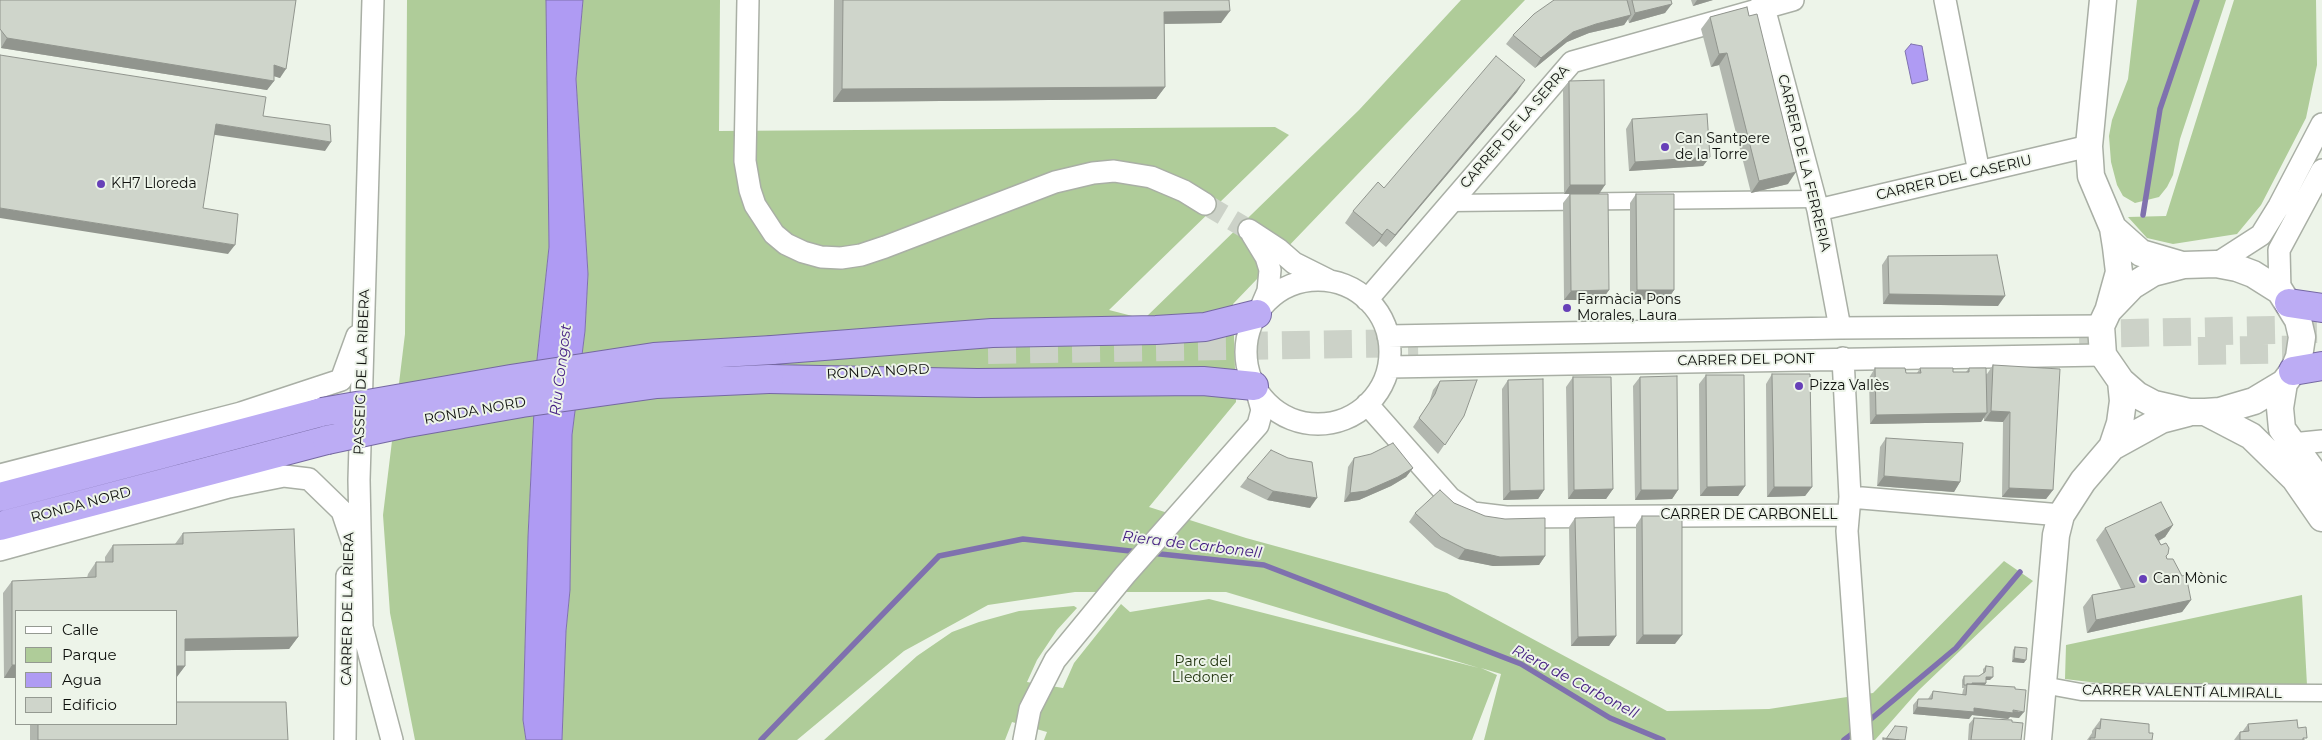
<!DOCTYPE html>
<html>
<head>
<meta charset="utf-8">
<style>
	body { margin:0 }
	#map { position:relative; width:2322px; height:740px; overflow:hidden; background:#edf4e9; font-family:Montserrat,sans-serif }
	canvas { display:block }
	.legend { position:absolute; left:15px; top:610px; width:162px; height:115px; box-sizing:border-box; background:#edf4e9; border:1px solid #949991; margin:0; padding:6px 9px; list-style:none; font-size:15px; color:#0e100d }
	.legend li { display:flex; align-items:center; gap:10px; height:25px }
	.legend b { width:25px; border:1px solid #949991 }
</style>
</head>
<body>
<div id="map">
<canvas width="2322" height="740"></canvas>
<ul class="legend">
<li><b style="height:6px;background:#fff"></b>Calle</li>
<li><b style="height:14px;background:#afcc99"></b>Parque</li>
<li><b style="height:14px;background:#af9bf3"></b>Agua</li>
<li><b style="height:14px;background:#cfd5cb"></b>Edificio</li>
</ul>
</div>
<script>
const context = document.querySelector('canvas').getContext('2d');
context.lineJoin = 'round';
function fillPath(path, color) { context.fillStyle = color; context.fill(path, 'evenodd'); }
const shape = rows => new Path2D(rows.map(r => 'M' + r).join(''));
function stroke(path, color, width, dash) { context.strokeStyle = color; context.lineWidth = width; context.lineCap = dash ? 'butt' : 'round'; context.setLineDash(dash || []); context.stroke(path); }
function drawText(font, color, halo, rows, align = 'center') {
  context.font = font + ' Montserrat,sans-serif'; context.lineWidth = 4; context.setLineDash([]); context.textBaseline = 'middle'; context.strokeStyle = halo; context.fillStyle = color; for (const [text, x, y, turn = 0] of rows) {
    context.save(); context.translate(x, y); context.rotate((+turn || 0) * Math.PI / 180); context.textAlign = isNaN(turn) ? turn : align; if (halo) context.strokeText(text, 0, 0); context.fillText(text, 0, 0); context.restore();
  }
}
const green = shape([
	[407,0,546,0,549,247,536,369,528,537,523,720,526,740,415,740,390,613,383,515,405,334],
	[583,0,720,0,719,131,1275,127,1289,135,1109,310,1144,319,1359,110,1461,0,1525,0,1233,304,1236,402,1149,507,1246,538,1447,593,1667,711,1769,709,1873,693,2004,561,2033,581,1919,690,1875,740,1484,740,1501,674,1481,668,1497,675,1472,740,1044,740,1047,732,1012,722,1005,740,824,740,917,656,952,632,979,622,1019,611,1074,606,1077,608,1057,630,1037,660,1027,682,1063,688,1074,663,1121,604,1130,612,1209,599,1479,668,1226,592,1075,592,988,605,904,651,797,740,562,740,566,631,570,590,572,435,585,331,588,274,576,79],
	[2137,0,2226,0,2180,139,2173,175,2167,187,2159,197,2135,203,2123,196,2117,185,2111,162,2109,136,2112,120,2128,79],
	[2234,0,2316,0,2317,65,2306,118,2261,205,2237,234,2173,244,2147,238,2128,217,2166,216],
	[2302,595,2307,685,2098,683,2065,679,2066,645]
]);
const water = shape([
	[546,0,583,0,576,79,588,274,585,331,572,435,570,590,566,631,562,740,526,740,523,720,528,537,536,369,549,247,546,0],
	[1911,44,1922,46,1928,80,1912,84,1905,51,1911,44]
]);
const stream = shape([
	[2143,215,2160,109,2197,0],
	[1151,553,1264,565,1521,664,1610,718,1663,740],
	[1865,724,1956,648,2020,572],
	[761,740,939,556,1023,539,1139,552],
	[1844,740,1856,731]
]);
const minorTunnel = shape([
	[1205,204,1249,230]
]);
const trunkTunnel = shape([
	[2079,334,2322,329],
	[988,350,1418,343],
	[2198,351,2322,349]
]);
const pedestrian = shape([
	[1449,203,1815,199],
	[2043,685,2081,692,2322,693]
]);
const minor = shape([
	[373,0,359,480,362,627,392,740],
	[748,0,745,161,750,190,755,205,774,234,786,244,803,252,821,257,841,258,861,255,885,247,1055,182,1093,173,1114,171,1151,177,1184,191,1205,204],
	[1762,0,1818,210,1840,328],
	[1945,0,1979,172],
	[1818,210,2089,146],
	[1249,230,1278,249,1294,263,1328,280],
	[1252,234,1266,257,1270,270,1268,291,1262,305],
	[2216,264,2261,235,2279,206,2322,124],
	'1246 352a72 72 0 1 1 144 0a72 72 0 1 1-144 0Z',
	[2280,291,2279,250,2322,170],
	[1367,300,1572,62,1793,0],
	[1388,336,1840,328,2101,326],
	[1843,358,1850,497,1847,531,1862,740],
	[1389,367,2103,355],
	[1367,404,1450,498,1473,513,1506,517,1848,515],
	[2292,444,2322,441],
	[0,475,241,413,341,380,357,336],
	[1850,497,2061,515],
	[0,550,229,487,284,476,309,479,342,511,354,547],
	[345,740,347,576],
	[1024,740,1030,709,1055,660,1125,575,1258,425,1262,410,1257,392]
]);
const tertiary = shape([
	[2103,0,2089,146,2091,176,2113,228,2116,247,2119,272,2109,308],
	[2113,228,2141,253,2182,265],
	[2216,264,2237,268,2253,274,2280,291,2298,320,2302,337,2299,357,2293,371,2284,383,2254,401,2220,411,2205,412,2189,412,2154,404,2137,395,2121,381,2103,355,2101,326,2108,311,2132,286,2153,273,2184,265,2216,264],
	[2284,383,2280,408,2282,429,2316,476,2322,506],
	[2205,412,2251,436,2295,479,2322,518],
	[2112,447,2120,423,2123,401,2121,381],
	[2038,740,2056,535,2061,515,2083,481,2112,447,2161,420,2188,413]
]);
const trunk = shape([
	[2289,303,2322,308],
	[772,350,992,333,1156,330,1205,327,1257,314],
	[2293,371,2322,366],
	[769,379,977,383,1203,381,1254,386],
	[0,497,322,412],
	[0,526,327,440]
]);
const trunkBridge = shape([
	[322,412,511,379,654,357,772,350],
	[327,440,402,424,522,403,657,384,769,379]
]);
const wall = shape([
	[0,0,296,0,280,78,274,76,274,81,267,90,1,48],
	[834,0,1229,0,1221,23,1164,24,1165,87,1156,99,833,102],
	[1554,0,1671,0,1665,13,1629,23,1628,19,1624,25,1589,33,1567,42,1535,68,1506,44,1513,35],
	[1691,0,1713,0,1693,6],
	[1747,7,1788,184,1751,193,1719,65,1711,67,1701,29,1710,17],
	[1569,81,1599,194,1609,290,1602,300,1564,300,1563,203,1570,194,1564,194,1563,90],
	[1517,92,1386,247,1379,241,1373,247,1345,223,1353,211],
	[1632,119,1710,157,1703,166,1629,171,1626,129],
	[1636,194,1674,290,1668,299,1630,300,1630,203],
	[1888,256,1998,306,1883,304,1882,265],
	[1993,365,2053,490,2046,499,2002,497,2003,422,1984,421,1984,417,1981,422,1870,424,1869,378,1875,368,1906,373,1917,373,1920,368,1953,372,1966,372,1969,368,1987,374],
	[1772,374,1812,487,1805,496,1767,497,1766,384],
	[1706,375,1745,486,1738,496,1700,496,1699,384],
	[1573,377,1613,489,1606,499,1568,499,1566,387],
	[1640,377,1678,490,1672,499,1635,500,1633,386],
	[1508,380,1544,490,1538,499,1503,500,1502,389],
	[1440,381,1464,416,1438,454,1413,427,1429,403,1433,390],
	[1886,438,1960,482,1954,492,1877,486,1880,447],
	[1354,458,1413,468,1406,477,1391,486,1359,500,1344,502,1348,467],
	[1247,478,1310,508,1267,500,1240,487],
	[1454,503,1545,556,1539,565,1493,566,1458,559,1435,547,1409,522,1415,513],
	[1642,516,1675,644,1636,644,1636,525],
	[1575,518,1616,636,1609,646,1571,646,1569,527],
	[2173,525,2165,537,2159,541,2161,545,2168,554,2166,557,2191,600,2182,612,2087,633,2083,607,2092,595,2121,589,2096,540,2105,528],
	[183,533,298,637,289,649,185,651,185,666,176,678,176,611,16,611,16,678,4,678,3,593,12,581,87,578,88,574,96,562,105,562,105,557,113,545,175,544],
	[2015,647,2024,663,2012,662,2013,650],
	[1986,666,1990,680,1986,680,1986,683,1985,685,2015,689,2019,718,2010,717,2008,719,1972,715,1969,719,1913,714,1913,705,1918,699,1928,699,1933,691,1962,695,1963,690,1964,688,1962,688,1962,680,1964,676,1979,676,1983,674,1983,669],
	[1974,718,2012,722,2021,740,1968,740,1969,724],
	[2101,719,2149,733,2152,740,2087,740,2092,733,2092,731],
	[30,724,176,724,288,740,30,740],
	[2248,724,2298,728,2305,740,2234,740,2240,732,2242,732]
]);
const shadedWall = shape([
	[1697,0,1713,0,1693,6],
	[1672,4,1665,13,1629,23,1635,13],
	[1230,11,1221,23,1155,24,1164,12],
	[1631,15,1624,25,1589,33,1567,42,1535,68,1541,58,1573,32,1596,24],
	[7,38,274,81,267,90,1,48],
	[1727,53,1719,65,1711,67,1719,54],
	[274,65,286,69,280,78,267,74],
	[1525,80,1517,92,1386,247,1395,235],
	[1165,87,1156,99,833,102,842,89],
	[216,124,331,142,325,151,209,134],
	[1710,157,1703,166,1629,171,1635,162],
	[1796,172,1788,184,1751,193,1759,181],
	[1570,185,1605,185,1599,194,1564,194],
	[0,208,235,245,228,254,0,218],
	[1387,229,1379,241,1373,247,1382,235],
	[1609,290,1602,300,1564,300,1571,291],
	[1637,290,1674,290,1668,299,1630,300],
	[1889,294,2005,296,1998,306,1883,304],
	[1991,411,2010,412,2003,422,1984,421],
	[1987,413,1981,422,1870,424,1876,415],
	[1413,468,1406,477,1391,486,1359,500,1344,502,1350,493],
	[1884,476,1960,482,1954,492,1877,486],
	[1745,486,1738,496,1700,496,1707,487],
	[1774,487,1812,487,1805,496,1767,497],
	[2009,488,2053,490,2046,499,2002,497],
	[1613,489,1606,499,1568,499,1574,490],
	[1544,490,1538,499,1503,500,1510,491],
	[1641,490,1678,490,1672,499,1635,500],
	[1273,491,1317,498,1310,508,1267,500],
	[2173,525,2165,537,2147,547,2155,535],
	[1465,549,1545,556,1539,565,1493,566,1458,559],
	[2191,600,2182,612,2087,633,2096,620],
	[1643,635,1682,635,1675,644,1636,644],
	[1616,636,1609,646,1571,646,1578,637],
	[298,637,289,649,176,651,185,639],
	[2014,658,2026,660,2024,663,2012,662],
	[12,665,16,665,16,678,4,678],
	[176,666,185,666,176,678],
	[1986,677,1993,677,1990,680,1984,680],
	[1972,683,1986,683,1984,686,1971,686],
	[1917,707,1974,708,2024,712,2019,718,2010,717,2008,719,1972,715,1969,719,1913,714]
]);
const building = shape([
	[0,0,296,0,286,69,274,65,274,81,7,38,0,29,0,0],
	[843,0,1229,0,1230,11,1164,12,1165,87,842,89,843,0],
	[1554,0,1627,0,1631,15,1596,24,1573,32,1541,58,1513,35,1534,14,1554,0],
	[1632,0,1671,0,1672,4,1635,13,1632,0],
	[1747,7,1749,16,1757,14,1796,172,1759,181,1727,53,1719,54,1710,17,1747,7],
	[0,55,266,97,263,116,330,125,331,142,216,124,203,208,238,214,235,245,0,208,0,55],
	[1496,56,1525,80,1395,235,1387,229,1382,235,1353,211,1378,182,1384,188,1496,56],
	[1604,80,1605,185,1570,185,1569,81,1604,80],
	[1707,114,1710,157,1635,162,1632,119,1707,114],
	[1570,194,1608,194,1609,290,1571,291,1570,194],
	[1636,194,1674,194,1674,290,1637,290,1636,194],
	[1997,255,2005,296,1889,294,1888,256,1997,255],
	[1993,365,2060,369,2053,490,2009,488,2010,412,1991,411,1993,365],
	[1875,368,1905,368,1906,373,1921,373,1920,368,1953,368,1953,372,1969,372,1969,368,1986,368,1987,413,1876,415,1875,368],
	[1772,374,1810,374,1812,487,1774,487,1772,374],
	[1706,375,1744,375,1745,486,1707,487,1706,375],
	[1677,376,1678,490,1641,490,1640,377,1677,376],
	[1573,377,1611,377,1613,489,1574,490,1573,377],
	[1543,379,1544,490,1510,491,1508,380,1543,379],
	[1477,380,1464,416,1445,445,1419,418,1435,394,1440,381,1477,380],
	[1886,438,1963,443,1960,482,1884,476,1886,438],
	[1393,443,1413,468,1398,477,1366,491,1350,493,1354,458,1371,454,1393,443],
	[1271,450,1288,458,1312,462,1317,498,1273,491,1247,478,1271,450],
	[1440,490,1454,503,1485,516,1505,519,1545,518,1545,556,1500,557,1465,549,1441,537,1415,513,1440,490],
	[2161,502,2173,525,2155,535,2161,545,2166,543,2169,548,2168,554,2166,556,2167,559,2173,559,2182,576,2186,575,2191,600,2096,620,2092,595,2135,587,2105,528,2161,502],
	[1642,516,1682,516,1682,635,1643,635,1642,516],
	[1614,517,1616,636,1578,637,1575,518,1614,517],
	[294,529,298,637,185,639,185,666,176,666,176,611,16,611,16,665,12,665,12,581,96,577,96,562,113,562,113,545,183,544,183,533,294,529],
	[2015,647,2027,648,2026,660,2014,658,2015,647],
	[1986,666,1993,667,1993,677,1986,677,1986,683,1972,683,1972,684,1967,684,1967,685,1964,685,1964,676,1979,676,1985,672,1986,666],
	[1967,684,2015,687,2015,689,2026,690,2024,712,2013,710,2013,713,1974,708,1974,712,1917,707,1918,699,1932,699,1933,691,1966,695,1967,684],
	[176,702,286,702,288,740,38,740,38,724,176,724,176,702],
	[1974,718,2012,720,2012,722,2023,723,2021,740,1971,740,1974,718],
	[2101,719,2149,724,2149,733,2153,733,2152,740,2090,740,2090,738,2095,738,2096,728,2100,729,2101,719],
	[2297,720,2298,728,2306,727,2307,738,2303,738,2303,740,2240,740,2240,732,2249,731,2248,724,2297,720],
	[1895,726,1907,727,1905,740,1886,739,1895,726],
	[1883,738,1899,740,1883,740,1883,738]
]);
const markers = [
	[1665,147,5,"#6740b8"],
	[101,184,5,"#6740b8"],
	[1567,308,5,"#6740b8"],
	[1799,386,5,"#6740b8"],
	[2143,579,5,"#6740b8"]
];
const streetNames = [
	["CARRER DE LA SERRA",1515,127,-49],
	["CARRER DE LA FERRERIA",1804,163,76],
	["CARRER DEL CASERIU",1954,178,-13],
	["CARRER DEL PONT",1746,360,-1],
	["PASSEIG DE LA RIBERA",362,372,-88],
	["RONDA NORD",878,372,-3],
	["RONDA NORD",475,411,-10],
	["RONDA NORD",81,505,-15],
	["CARRER DE CARBONELL",1749,515],
	["CARRER DE LA RIERA",348,609,-89],
	["CARRER VALENTÍ ALMIRALL",2182,692,1]
];
const poiNames = [
	["Can Santpere",1675,139],
	["de la Torre",1675,155],
	["KH7 Lloreda",111,184],
	["Farmàcia Pons",1577,300],
	["Morales, Laura",1577,316],
	["Pizza Vallès",1809,386],
	["Can Mònic",2153,579]
];
const parkNames = [
	["Parc del",1203,662],
	["Lledoner",1203,678]
];
const waterNames = [
	["Riu Congost",561,370,-83],
	["Riera de Carbonell",1192,545,7],
	["Riera de Carbonell",1575,682,28]
];
fillPath(green, '#afcc99');
fillPath(water, '#af9bf3');
stroke(water, '#7f71ae', 1);
stroke(stream, '#7f71ae', 5.5);
stroke(minorTunnel, '#ccd2c8', 21, [21, 11]);
stroke(trunkTunnel, '#ccd2c8', 28, [28, 14]);
stroke(pedestrian, '#a9afa5', 19);
stroke(minor, '#a9afa5', 24);
stroke(tertiary, '#a9afa5', 29);
stroke(trunk, '#7568a2', 30);
stroke(pedestrian, '#fff', 16);
stroke(minor, '#fff', 21);
stroke(tertiary, '#fff', 26);
stroke(trunk, '#bcacf4', 28);
stroke(trunkBridge, '#7568a2', 30, []);
stroke(trunkBridge, '#bcacf4', 28);
fillPath(wall, '#b2b7af');
fillPath(shadedWall, '#91958e');
fillPath(building, '#cfd5cb');
stroke(building, '#91958e', 1);
for (const [x, y, r, color] of markers) { const dot = new Path2D(); dot.arc(x, y, r, 0, 2 * Math.PI); context.fillStyle = color; context.fill(dot); stroke(dot, '#edf4e9', 2); }
drawText('14px', '#0e100d', '#edf4e9', streetNames);
drawText('14px', '#0e100d', '#edf4e9', poiNames, 'left');
drawText('14px', '#1e300c', '#edf4e9', parkNames);
drawText('italic 15px', '#421c81', '#edf4e9', waterNames);
</script>
</body>
</html>
